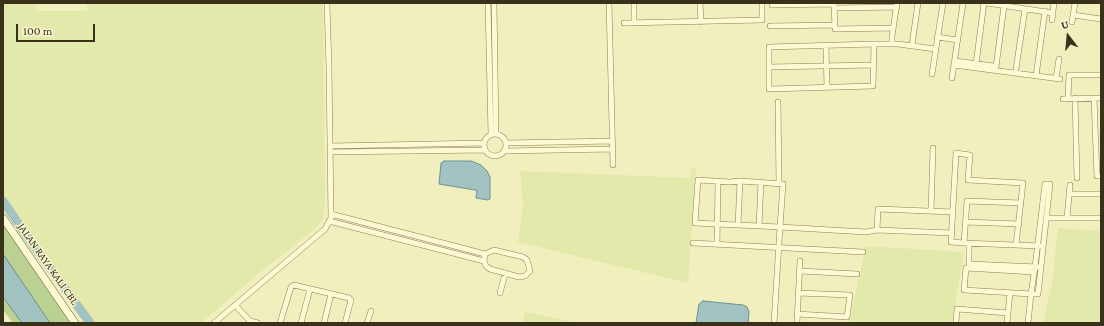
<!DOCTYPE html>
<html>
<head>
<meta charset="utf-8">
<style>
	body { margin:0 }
	#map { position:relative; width:1104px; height:326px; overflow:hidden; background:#f2efbf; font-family:"Crimson Pro",serif }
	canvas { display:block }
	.frame { position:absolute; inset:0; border:4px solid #3a311b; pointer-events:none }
	.north { position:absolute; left:1048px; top:16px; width:40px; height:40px; -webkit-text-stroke:3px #f8f6cf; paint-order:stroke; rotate:344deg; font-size:11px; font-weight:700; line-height:16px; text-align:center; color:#3a311b }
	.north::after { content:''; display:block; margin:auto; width:14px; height:18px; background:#3a311b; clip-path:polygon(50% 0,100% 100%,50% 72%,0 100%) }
	.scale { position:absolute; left:16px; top:24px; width:79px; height:18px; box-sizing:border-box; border:2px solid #3a311b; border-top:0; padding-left:5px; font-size:12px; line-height:14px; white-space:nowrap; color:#3a311b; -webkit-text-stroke:3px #f8f6cf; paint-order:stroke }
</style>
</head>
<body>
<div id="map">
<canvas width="1104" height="326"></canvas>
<div class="frame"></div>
<div class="north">U</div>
<div class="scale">100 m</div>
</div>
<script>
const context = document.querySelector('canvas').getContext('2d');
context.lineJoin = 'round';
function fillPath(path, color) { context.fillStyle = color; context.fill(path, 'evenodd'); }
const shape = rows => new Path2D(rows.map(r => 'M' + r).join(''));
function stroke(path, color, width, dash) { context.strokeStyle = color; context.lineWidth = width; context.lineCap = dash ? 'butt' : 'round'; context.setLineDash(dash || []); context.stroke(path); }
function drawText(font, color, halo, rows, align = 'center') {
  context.font = font + ' "Crimson Pro",serif'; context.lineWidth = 3; context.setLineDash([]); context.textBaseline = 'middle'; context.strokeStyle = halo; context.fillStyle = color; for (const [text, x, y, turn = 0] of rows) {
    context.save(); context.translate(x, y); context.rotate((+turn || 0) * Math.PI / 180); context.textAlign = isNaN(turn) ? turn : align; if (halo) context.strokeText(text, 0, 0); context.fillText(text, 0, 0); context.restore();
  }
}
const farmland = shape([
	[3,3,36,3,37,11,87,11,87,3,323,3,325,205,323,219,317,227,252,279,201,323,93,323,3,194],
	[692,167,696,168,688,283,518,242,523,206,520,171,690,178],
	[1058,228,1101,231,1101,323,1043,323,1052,284],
	[866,246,964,252,952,323,849,323],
	[525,312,580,323,522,323]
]);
const green = shape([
	[3,218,75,323,50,323,3,255],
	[3,297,22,323,13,323,3,310]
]);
const water = shape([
	[444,161,471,161,481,165,487,171,490,177,490,199,488,200,476,198,477,191,475,190,439,184,441,163,444,161],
	[3,254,16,273,50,323,22,323,3,297,3,254],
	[703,301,743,305,747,307,749,312,748,323,696,323,699,304,703,301]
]);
const river = shape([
	[3,201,26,235,90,323]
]);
const minor = shape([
	[488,3,491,135],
	[494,3,496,134],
	[609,3,613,165],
	[634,3,634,22],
	[700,3,701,22],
	[772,3,772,5,834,4],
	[834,3,835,29,893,28],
	[987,3,1053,13],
	[835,8,897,7],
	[1073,15,1101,19],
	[1052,20,1054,3],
	[1072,22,1075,3],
	[624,23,762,20,762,3],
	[770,26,835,25],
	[937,37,958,40],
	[874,44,873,86,769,89,769,47,874,44,898,44,935,49],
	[892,44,892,36,897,3],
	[912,45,918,3],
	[826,46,827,88],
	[955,61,994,66],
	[976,64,984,3],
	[954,65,1060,79],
	[769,67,873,65],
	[996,67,1004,6],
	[1016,69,1025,9],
	[932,74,943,3],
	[1036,76,1045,11],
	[952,78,963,3],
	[1056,78,1059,59],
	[1068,98,1069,75,1101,75],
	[1075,98,1077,178],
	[1094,98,1097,176,1101,176],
	[1063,99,1101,98],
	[778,102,779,184],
	'484 145a11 11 0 1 1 22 0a11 11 0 1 1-22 0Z',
	[506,143,612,141],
	[330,146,484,143],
	[505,151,612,149],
	[330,152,485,150],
	[1069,194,1101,194],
	[931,211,933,148],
	[331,214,485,254],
	[1047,218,1101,218],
	[1067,218,1070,185],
	[329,221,484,261],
	[966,222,1019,224],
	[738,225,740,181],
	[759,226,761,182],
	[877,230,878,209,953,212],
	[693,243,863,252],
	[964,243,967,201,1021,203],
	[969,243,969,264,1038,267],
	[717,244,718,181],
	[1016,245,1023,183,968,180,970,155,956,153,951,242,964,243,1040,246],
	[494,250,523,257,527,260,530,271,525,276,519,277,490,269,486,266,484,261,485,254,494,250],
	[800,271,857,274],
	[500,293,505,274],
	[235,305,250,321,258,323],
	[797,314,847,317,850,295,798,293],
	[214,323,325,229,331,218,329,68,327,3],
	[280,323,291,287,294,285,349,298,351,300,345,323],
	[301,323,310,289],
	[324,323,331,294],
	[367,323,371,311],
	[774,323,780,227,783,184,740,181,730,182,698,180,695,223,759,226,780,227,866,232,877,230,952,233],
	[797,323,800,261],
	[956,323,957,309,1008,313],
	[1007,323,1010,293],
	[1028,323,1031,294,1035,267,1045,184,1050,184,1038,294,1031,294,964,290,966,268,1034,272]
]);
const secondary = shape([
	[3,218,75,323]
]);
const streetNames = [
	["JALAN RAYA KALI CBL",48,264,55]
];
fillPath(farmland, '#e3e8ab');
fillPath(green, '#bad192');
fillPath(water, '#a2c3c1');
stroke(water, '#699291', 1);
stroke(river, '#a2c3c1', 9);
stroke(minor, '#8c7f55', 6);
stroke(secondary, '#6e6039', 8);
stroke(minor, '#fcf9d3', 5);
stroke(secondary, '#fcf9d3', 7);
drawText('11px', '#3a311b', '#f8f6cf', streetNames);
</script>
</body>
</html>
